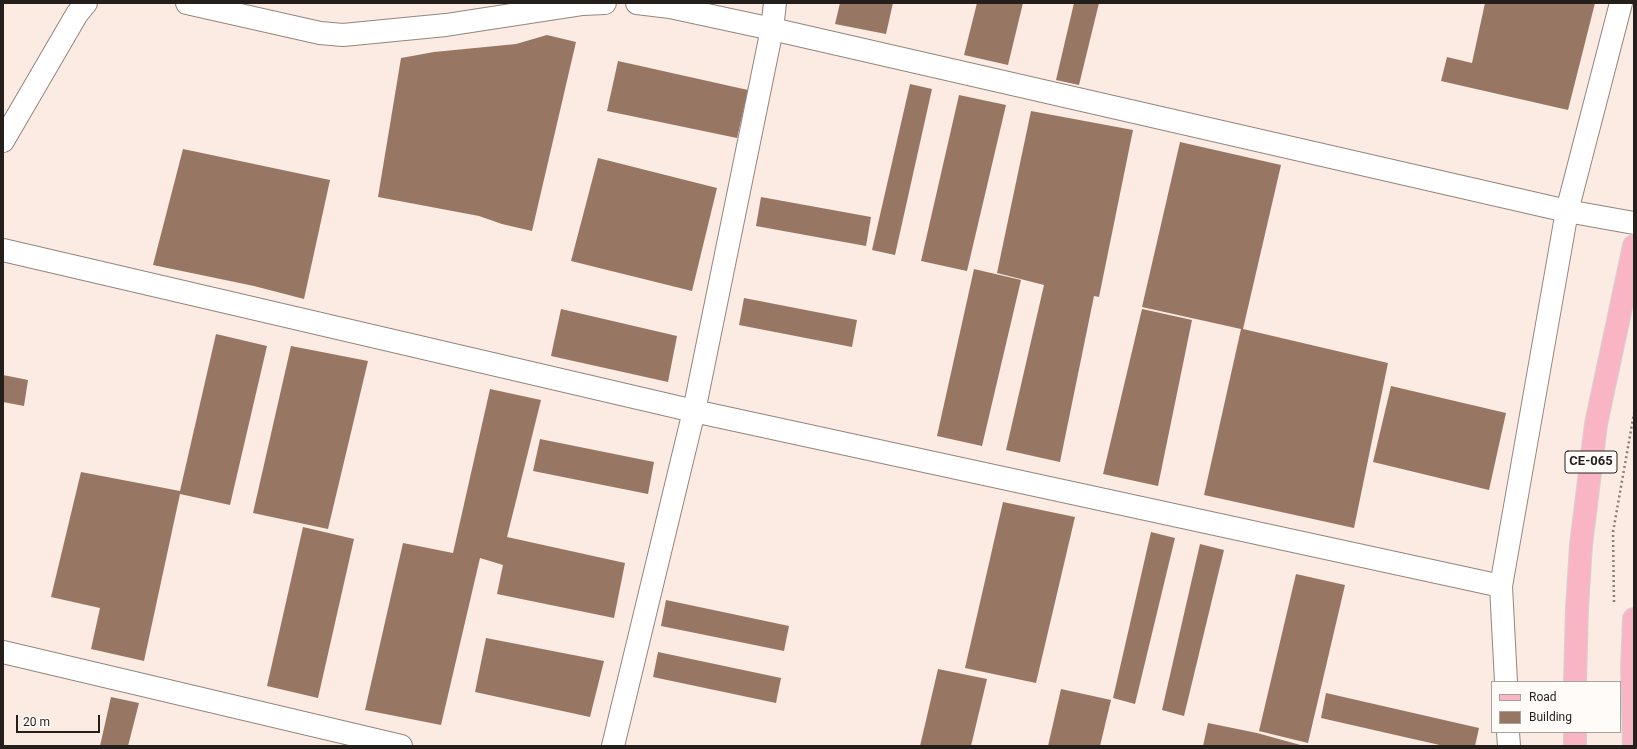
<!DOCTYPE html>
<html>
<head>
<meta charset="utf-8">
<style>
	body { margin:0 }
	#map { position:relative; width:1637px; height:749px; overflow:hidden; background:#fbebe2; font-family:Roboto,sans-serif }
	canvas { display:block }
	.frame { position:absolute; inset:0; border:4px solid #251f1c; pointer-events:none }
	.legend { position:absolute; left:1491px; top:681px; width:130px; height:52px; box-sizing:border-box; background:#fefbf9; border:1px solid #a7a3a1; margin:0; padding:5px 7px; list-style:none; font-size:12px; color:#251f1c }
	.legend li { display:flex; align-items:center; gap:8px; height:20px }
	.legend b { width:20px; border:1px solid #a7a3a1 }
	.scale { position:absolute; left:16px; top:715px; width:84px; height:18px; box-sizing:border-box; border:2px solid #251f1c; border-top:0; padding-left:5px; font-size:12px; line-height:14px; white-space:nowrap; color:#251f1c; -webkit-text-stroke:3px #fefbf9; paint-order:stroke }
</style>
</head>
<body>
<div id="map">
<canvas width="1637" height="749"></canvas>
<div class="frame"></div>
<ul class="legend">
<li><b style="height:5px;background:#f9b5c4"></b>Road</li>
<li><b style="height:11px;background:#987664"></b>Building</li>
</ul>
<div class="scale">20 m</div>
</div>
<script>
const context = document.querySelector('canvas').getContext('2d');
context.lineJoin = 'round';
function fillPath(path, color) { context.fillStyle = color; context.fill(path, 'evenodd'); }
const shape = rows => new Path2D(rows.map(r => 'M' + r).join(''));
function stroke(path, color, width, dash) { context.strokeStyle = color; context.lineWidth = width; context.lineCap = dash ? 'butt' : 'round'; context.setLineDash(dash || []); context.stroke(path); }
function drawText(font, color, halo, rows, align = 'center') {
  context.font = font + ' Roboto,sans-serif'; context.lineWidth = 4; context.setLineDash([]); context.textBaseline = 'middle'; context.strokeStyle = halo; context.fillStyle = color; for (const [text, x, y, turn = 0] of rows) {
    context.save(); context.translate(x, y); context.rotate((+turn || 0) * Math.PI / 180); context.textAlign = isNaN(turn) ? turn : align; if (halo) context.strokeText(text, 0, 0); context.fillText(text, 0, 0); context.restore();
  }
}
const building = shape([
	[840,3,893,3,886,34,835,24],
	[977,3,1023,3,1008,65,964,55],
	[1074,3,1099,3,1079,85,1056,80],
	[1485,3,1595,3,1568,110,1441,81,1447,57,1472,63],
	[547,35,576,42,532,231,502,224,479,216,378,197,401,58,434,52,516,44],
	[618,61,748,90,737,138,607,111],
	[910,84,932,89,895,255,872,250],
	[959,95,1006,105,967,271,921,261],
	[1031,111,1133,130,1099,297,1094,296,1060,462,1006,450,1044,285,997,273],
	[1180,142,1281,165,1243,329,1388,363,1354,528,1204,495,1241,329,1142,307],
	[183,149,330,180,304,299,254,286,153,265],
	[598,158,717,188,692,291,571,261],
	[761,197,871,217,866,246,756,226],
	[974,269,1021,280,982,446,937,436],
	[744,298,857,320,852,347,739,325],
	[561,309,677,336,668,382,551,356],
	[1142,309,1192,320,1158,486,1103,474],
	[216,334,267,346,230,505,180,494,144,661,91,649,100,608,51,597,81,472,180,491],
	[291,346,368,361,328,529,253,513],
	[3,375,28,380,24,406,3,402],
	[1391,386,1506,413,1489,490,1373,462],
	[490,389,541,400,507,537,625,563,614,618,497,594,503,565,480,558,441,725,365,710,403,543,453,553],
	[540,439,654,462,648,494,533,471],
	[1003,502,1075,517,1036,683,965,668],
	[303,527,354,539,318,698,267,686],
	[1151,532,1175,538,1135,704,1113,698],
	[1200,544,1224,550,1184,716,1162,710],
	[1296,574,1345,585,1308,743,1259,731],
	[666,600,789,626,784,651,661,626],
	[486,638,604,661,590,717,475,692],
	[658,652,781,678,776,703,653,677],
	[938,669,987,679,971,746,920,746],
	[1061,689,1111,700,1100,746,1048,746],
	[1326,693,1479,728,1475,746,1444,746,1321,718],
	[111,697,139,703,128,746,100,746],
	[1208,723,1257,733,1304,746,1203,746]
]);
const path = shape([
	[1614,602,1613,532,1634,413]
]);
const minor = shape([
	[187,3,320,33,343,35,446,25,583,4,605,3],
	[637,3,670,7,772,29,1567,211,1634,223],
	[3,141,77,14,86,3],
	[3,250,694,411,1501,586],
	[3,652,401,746],
	[1506,682,1501,586,1567,211,1621,3],
	[1508,732,1509,746],
	[613,746,694,411,772,29,775,3]
]);
const major = shape([
	[1575,682,1577,608,1581,545,1596,424,1634,246],
	[1575,732,1575,746],
	[1634,746,1632,668,1634,619]
]);
const shields = [
	[1591,462,52]
];
const shieldNames = [
	["CE-065",1591,462]
];
fillPath(building, '#987664');
stroke(minor, '#94857d', 24);
stroke(major, '#d3d2d2', 24);
stroke(path, '#897e78', 2.5, [2, 3]);
stroke(minor, '#fff', 22);
stroke(major, '#f9b5c4', 22);
for (const [x, y, w] of shields) { const box = new Path2D(); box.roundRect(x - w / 2, y - 11, w, 22, 3); context.fillStyle = '#fefbf9'; context.fill(box); stroke(box, '#251f1c', 1); }
drawText('bold 13px', '#251f1c', null, shieldNames);
</script>
</body>
</html>
